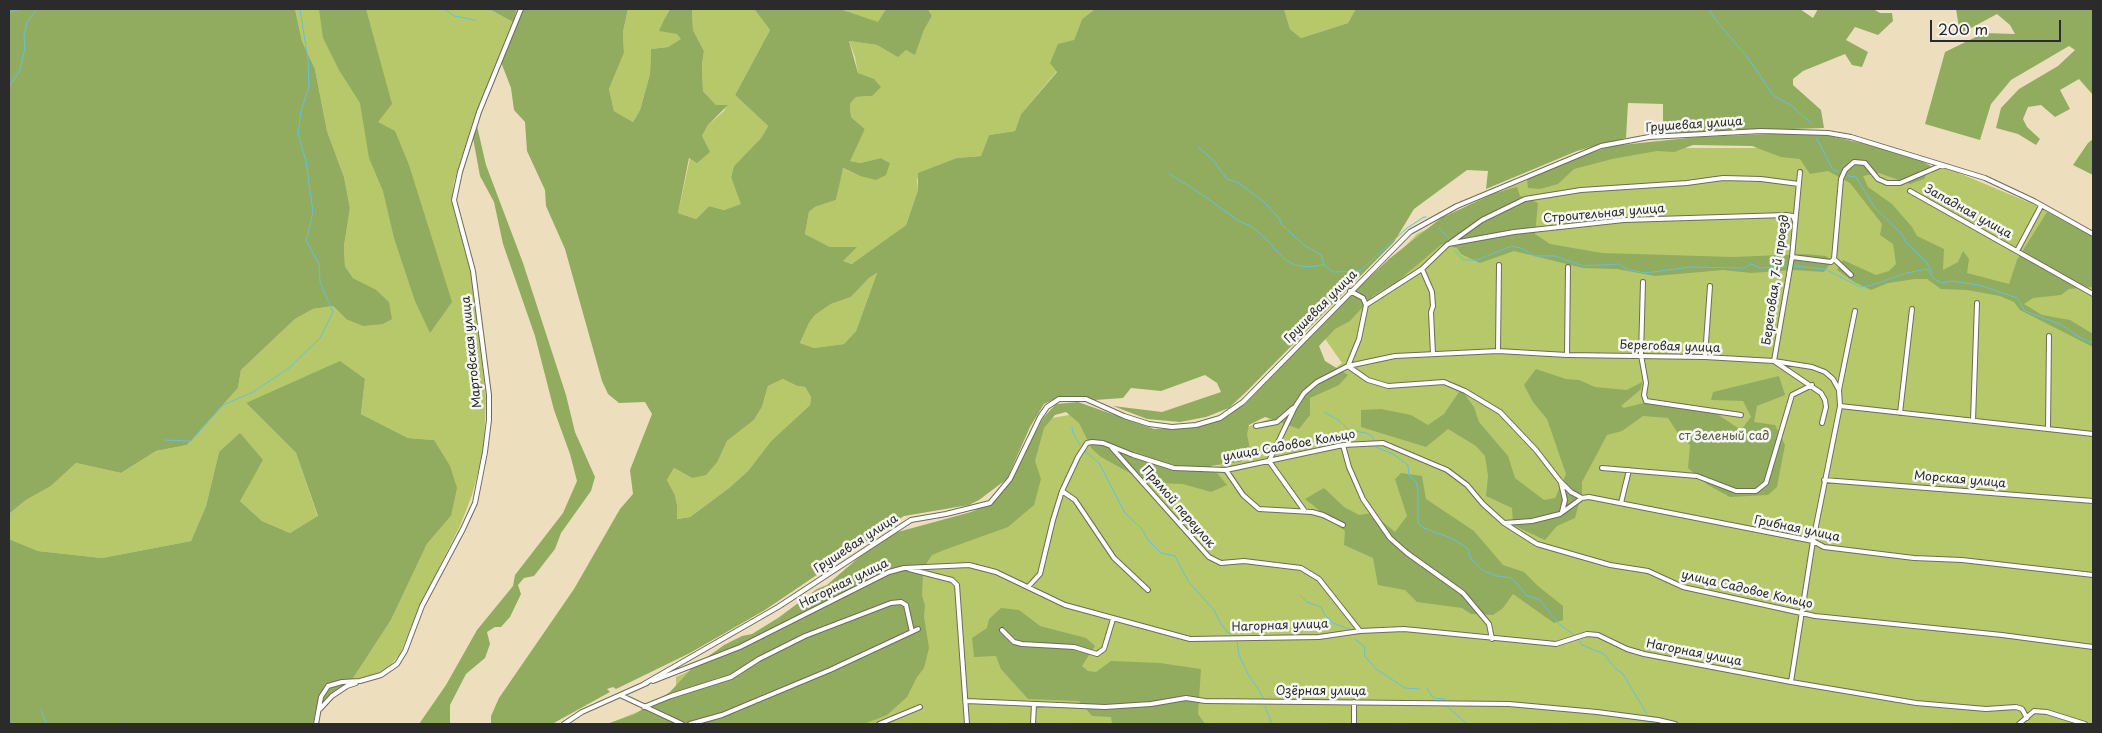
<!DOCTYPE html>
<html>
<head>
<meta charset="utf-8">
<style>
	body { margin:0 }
	#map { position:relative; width:2102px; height:733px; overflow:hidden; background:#eddfbe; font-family:"Playpen Sans",sans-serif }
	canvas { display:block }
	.frame { position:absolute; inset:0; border:10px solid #2b2b2b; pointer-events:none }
	.scale { position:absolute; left:1930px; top:20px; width:131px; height:22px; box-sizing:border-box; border:2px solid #2b2b2b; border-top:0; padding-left:6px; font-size:15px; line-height:18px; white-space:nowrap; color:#2b2b2b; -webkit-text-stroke:4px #f6f6f2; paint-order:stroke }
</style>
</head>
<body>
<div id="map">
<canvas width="2102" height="733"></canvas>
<div class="frame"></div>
<div class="scale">200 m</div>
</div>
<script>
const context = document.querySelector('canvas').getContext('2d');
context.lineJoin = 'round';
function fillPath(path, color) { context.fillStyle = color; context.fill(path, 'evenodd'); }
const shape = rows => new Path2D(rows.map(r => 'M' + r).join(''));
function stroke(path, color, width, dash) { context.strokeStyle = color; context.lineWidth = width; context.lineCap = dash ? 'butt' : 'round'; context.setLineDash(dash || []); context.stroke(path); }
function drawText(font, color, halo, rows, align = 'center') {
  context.font = font + ' "Playpen Sans",sans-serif'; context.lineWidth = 5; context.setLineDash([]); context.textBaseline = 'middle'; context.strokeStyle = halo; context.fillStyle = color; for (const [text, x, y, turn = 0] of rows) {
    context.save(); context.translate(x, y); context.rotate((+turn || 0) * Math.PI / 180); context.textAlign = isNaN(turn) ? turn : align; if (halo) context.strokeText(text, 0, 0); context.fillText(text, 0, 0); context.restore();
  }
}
const green = shape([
	[295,9,489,9,513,22,472,124,454,182,452,196,454,211,471,272,473,286,486,397,484,449,472,495,460,526,421,603,400,654,389,667,378,673,352,680,391,620,427,544,451,516,434,440,408,438,361,414,365,379,246,403,296,453,318,517,290,533,262,521,239,500,263,460,219,452,206,506,191,541,102,558,38,551,9,539,9,514,26,500,51,486,76,463,121,473,156,451,187,445,238,388,241,370,295,319,313,309,333,306,346,319,375,289,353,278,345,266,344,246,350,208,344,177,327,131,315,69,302,41],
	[628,9,670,9,665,18,682,39,668,47,651,49,650,74,640,110,633,122,614,111,609,89,624,53,623,32],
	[692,9,754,9,770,30,735,95,768,126,761,138,734,166,731,177,742,204,724,210,709,206,696,219,678,213,690,158,708,125,724,111,727,105,716,105,703,91,702,65,704,51,693,30],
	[840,9,886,9,878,23],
	[928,9,1095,9,1082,19,1074,40,1057,71,1021,114,1015,131,989,135,981,156,957,158,917,179,918,190,906,225,853,264,842,261,856,247,830,247,805,234,809,212,815,207,836,200,842,168,860,176,890,163,881,158,860,163,849,161,865,129,851,117,850,104,856,97,872,96,874,80,858,73,855,57,849,41,877,45,898,56,906,50,915,54,924,30,932,16],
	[1284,9,1356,9,1356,11,1348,23,1301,38,1290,29],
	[1641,148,1799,148,1913,181,1942,166,2040,207,2093,236,2093,724,608,724,676,696,676,677,775,632,995,514,1035,433,1052,418,1097,410,1110,441,1148,480,1248,460,1239,430,1272,418,1342,363,1321,333,1417,234,1510,187,1600,152],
	[877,273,856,331,844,344,814,348,800,343,809,323,815,315,831,304,851,297,869,278],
	[783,379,797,386,805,387,811,397,810,405,771,441,748,471,729,488,690,517,676,519,677,505,675,495,667,480,674,468,692,478,718,461,727,441,754,420,762,407,768,386]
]);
const forest = shape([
	[9,9,295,9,302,41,315,69,327,131,344,177,350,208,344,246,345,266,353,278,375,289,389,302,392,319,383,324,363,326,346,319,333,306,313,309,295,319,241,370,238,388,187,445,156,451,121,473,76,463,51,486,26,500,9,514],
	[319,9,366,9,392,104,378,122,395,131,409,165,452,302,430,333,415,301,394,238,383,191,369,158,360,103,339,70,323,38],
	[489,9,517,9,513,22],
	[523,9,628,9,623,32,624,53,609,89,614,111,633,122,640,110,650,74,651,49,668,47,681,39,677,34,659,31,665,18,670,9,692,9,693,30,704,51,702,65,703,91,716,105,728,105,708,125,702,136,710,152,697,163,689,158,678,213,696,219,709,206,724,210,741,204,731,177,734,166,761,138,768,126,735,95,770,30,754,9,840,9,878,22,886,9,928,9,932,16,924,30,915,55,906,50,898,57,877,45,849,41,858,73,874,79,881,87,872,96,856,97,850,104,851,117,865,129,850,161,860,163,881,158,890,163,886,175,876,180,860,176,843,168,836,200,815,207,809,212,805,234,830,247,857,247,843,261,852,264,906,225,918,190,918,173,957,158,981,156,989,135,1015,131,1021,114,1057,72,1050,63,1058,44,1074,40,1082,19,1095,9,1284,9,1290,29,1301,38,1348,23,1356,9,1800,9,1813,18,1818,9,1873,9,1880,13,1892,13,1893,21,1878,35,1855,27,1846,40,1868,52,1862,67,1852,65,1845,54,1803,71,1793,79,1793,85,1821,110,1824,128,1663,133,1663,104,1628,103,1626,138,1577,151,1486,189,1488,171,1467,170,1414,209,1394,242,1247,391,1229,408,1206,417,1180,422,1147,419,1113,406,1162,412,1221,392,1217,383,1205,375,1161,391,1131,388,1123,398,1095,400,1077,396,1059,397,1044,404,1030,427,1007,479,979,500,969,505,904,516,765,610,690,653,616,689,613,687,607,689,610,692,552,724,491,724,491,716,499,698,574,589,620,509,633,494,630,470,652,414,645,402,619,403,608,394,602,381,565,249,546,206,545,190,527,151,525,122,514,110,511,88,501,62],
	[877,273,856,331,844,344,814,348,800,343,809,323,815,315,831,304,851,297,869,278],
	[783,379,797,386,805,387,811,397,810,405,771,441,748,471,729,488,690,517,677,519,677,505,675,495,667,480,674,468,692,478,706,475,718,461,727,441,754,420,762,407,768,386],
	[1956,9,2091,9,2093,10,2093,95,2079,79,2060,90,2070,109,2055,117,2041,105,2028,107,2023,119,2027,127,2040,139,2036,145,2018,134,1996,128,2001,108,2019,89,2058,66,2075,50,2069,46,2011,80,1991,104,1980,140,1925,124,1945,52,1984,33,2015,34,2010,25,1997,14,1960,34],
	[477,126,486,165,523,263,566,395,575,432,595,477,591,491,561,533,555,549,534,576,524,578,518,585,521,594,510,617,501,627,495,627,487,632,490,644,485,658,466,674,450,705,450,724,419,724,446,685,477,630,513,586,515,575,563,513,577,481,570,454,554,410,535,336,503,244,494,202,480,176,473,138],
	[1794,133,1825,135,1866,144,1920,160,1931,166,1924,179,1910,184,1879,173,1863,176,1868,187,1892,204,1912,227,1917,236,1944,249,1943,270,1958,262,1963,251,1969,259,1967,273,2009,284,2017,260,2047,212,2093,237,2093,287,2069,289,2061,295,2033,298,2024,304,2042,315,2070,320,2093,334,2093,347,2020,310,2014,302,2000,296,1967,290,1941,289,1927,279,1915,279,1888,283,1871,290,1854,282,1837,270,1843,260,1876,275,1889,271,1896,264,1893,244,1880,235,1882,224,1850,183,1828,171,1810,174,1800,159,1781,157,1752,146,1693,145,1674,152,1657,151,1612,159,1574,169,1558,184,1540,189,1528,188,1527,179,1582,156,1611,146,1698,137],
	[2093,139,2093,175,2073,165,2088,143],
	[1517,187,1520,196,1538,203,1535,234,1550,244,1602,253,1733,257,1805,254,1826,256,1830,259,1829,265,1824,272,1793,270,1751,273,1723,270,1655,276,1617,269,1583,268,1514,251,1480,263,1461,254,1457,248,1442,244,1398,281,1373,296,1350,321,1335,329,1319,346,1325,361,1348,375,1339,385,1310,398,1310,415,1299,429,1265,417,1249,425,1247,434,1251,455,1240,462,1211,466,1227,485,1211,492,1183,484,1157,483,1130,473,1101,457,1092,449,1079,423,1066,412,1055,415,1044,428,1035,461,1041,479,1034,505,1008,527,944,550,932,555,926,564,923,574,922,595,925,606,924,617,929,648,924,668,917,677,907,697,887,715,864,724,844,723,838,724,607,724,635,714,670,692,692,668,724,645,742,636,752,634,778,618,817,589,827,585,865,552,894,533,971,512,992,503,1011,480,1043,418,1056,404,1078,402,1154,429,1191,428,1218,421,1246,403,1350,295,1389,259,1441,218,1495,193],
	[340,361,365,379,361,414,408,438,434,440,450,466,457,488,451,516,427,544,391,620,352,680,332,683,319,696,313,724,9,724,9,539,38,551,102,558,191,541,206,506,219,452,240,433,263,460,240,501,262,521,290,533,318,516,296,453,246,403],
	[1536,369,1566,379,1579,380,1595,387,1627,390,1642,382,1641,389,1621,406,1624,408,1643,403,1717,414,1741,430,1751,417,1743,401,1711,400,1713,392,1779,376,1785,395,1757,406,1754,422,1775,425,1785,445,1777,487,1768,495,1730,497,1708,485,1688,468,1690,445,1681,438,1668,418,1643,416,1622,431,1607,435,1582,482,1582,492,1575,518,1557,526,1545,540,1513,525,1512,508,1486,496,1488,476,1485,456,1476,446,1448,429,1426,447,1361,427,1361,410,1381,409,1411,415,1428,425,1444,414,1461,389,1474,407,1479,422,1508,456,1515,478,1544,500,1555,498,1566,474,1547,419,1533,402,1524,385],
	[1401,473,1422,476,1426,499,1474,531,1503,565,1524,572,1538,586,1563,606,1563,620,1554,623,1513,594,1503,608,1493,615,1471,614,1462,608,1417,602,1405,590,1378,585,1373,558,1344,545,1345,531,1305,499,1324,488,1344,507,1359,515,1372,513,1395,532,1407,516,1395,479],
	[1001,608,1019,610,1040,626,1086,638,1095,646,1082,666,1088,671,1096,672,1111,661,1160,663,1201,669,1198,714,1205,724,1112,724,1111,717,1092,716,1079,701,1028,699,1001,669,996,656,974,657,972,638,987,628,989,619],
	[343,683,352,683,343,687,320,708,322,699,329,687]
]);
const stream = shape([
	[445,9,454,16,475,20],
	[1709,9,1714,18,1748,58,1773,95,1792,106,1811,123],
	[9,12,22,9],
	[9,87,20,70,25,48,24,35,27,22,37,9],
	[1816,137,1833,170,1839,172],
	[1198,147,1214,161,1227,179,1239,183,1264,202,1279,218,1282,225,1304,245,1321,255,1324,265,1333,272,1360,271,1407,228,1424,217,1426,217],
	[1169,174,1191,187,1239,221,1251,226,1267,240,1285,260,1295,265,1308,267,1324,265],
	[1848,176,1856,177,1875,208,1900,232,1906,242,1927,263,1932,273],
	[1439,228,1449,239],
	[1455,251,1463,260,1477,260,1512,246,1521,248,1534,256,1555,256,1583,266,1619,264,1626,269,1645,273,1690,267,1744,268,1751,264,1760,268,1786,266],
	[1794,266,1825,269,1860,287,1869,286,1907,273,1927,269,1934,279,1942,283,1952,281,1979,285,2017,298,2025,311,2062,325,2079,337,2093,343],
	[1324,412,1340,421,1349,430,1366,433,1372,436,1374,440],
	[1072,427,1073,433,1080,445],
	[164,440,191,441,223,405,253,392,289,368,320,338,333,312,320,282,319,264,306,241,313,212,306,161,298,134,301,111,309,86,308,60,300,9],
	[1376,447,1393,454,1408,465,1409,475,1416,482,1418,490,1418,523,1424,528,1451,538,1467,548,1471,559,1484,571,1497,576,1512,578,1527,596,1539,599,1559,624,1573,634],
	[1085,451,1099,463,1125,513,1142,529,1148,540,1161,553,1175,556,1188,581,1214,610,1220,622,1227,632,1231,634],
	[1300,595,1307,602,1321,607,1325,615,1333,623,1349,629],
	[1355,639,1365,647,1364,655,1376,669,1405,688,1419,689],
	[1237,641,1239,655,1249,676,1257,687,1263,698],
	[1579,641,1582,645,1604,654,1616,669,1623,674,1647,714],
	[1427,688,1433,698,1445,699],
	[1265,706,1272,724],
	[1447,706,1467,724],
	[41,710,47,724],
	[1649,722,1649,724],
	[126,724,127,722]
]);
const street = shape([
	[1800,172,1792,257,1774,361,1821,393,1825,400,1826,407,1822,423],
	[1910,191,2093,294],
	[1450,243,1482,220,1525,199,1581,190,1687,183,1723,178,1761,179,1799,184],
	[2017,251,2041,206],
	[1792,257,1831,262,1834,259,1841,179,1845,170,1854,162,1865,163,1878,179,1887,183,1900,183,1942,165],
	[1834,259,1851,275],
	[1422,269,1432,292,1433,306,1431,312,1433,354],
	[1643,282,1641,355,1646,383,1644,395,1646,401,1741,415],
	[1350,291,1363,298,1366,305,1359,339,1348,366,1368,380,1388,386,1444,382,1465,391,1500,412,1536,450,1560,481,1571,492,1582,498],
	[1366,305,1422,269,1448,244,1514,232,1624,220,1786,215,1793,216,1795,221],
	[1498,351,1499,265],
	[1567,355,1568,267],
	[1705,357,1710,286],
	[1839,390,1855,311],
	[1900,413,1912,309],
	[1973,421,1977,303],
	[1256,426,1277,422,1293,408],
	[2048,429,2049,336],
	[1343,445,1349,467,1363,499,1390,538,1407,553,1463,593,1489,624,1492,639],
	[1112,448,1209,557,1221,563,1244,561,1301,568,1319,579,1360,631],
	[1602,468,1697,476,1736,491,1756,491,1766,483,1792,395,1812,385],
	[1226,470,1243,495,1259,509,1312,512,1323,515,1343,525],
	[1824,480,2093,501],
	[1561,483,1565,500,1562,512],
	[1062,491,1075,500,1114,558,1148,590],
	[1621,503,1629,470],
	[1304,510,1269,461,1295,407,1304,393,1317,382,1348,366,1395,356,1498,351,1567,355,1705,357,1774,361,1812,367,1825,372,1833,379,1839,390,1840,406,2093,434],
	[1504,523,1532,521,1560,514,1582,498,1589,497,1813,541,1824,547,1914,558,1962,560,2093,575],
	[909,569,952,580,957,585,967,724],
	[1028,587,1040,574,1053,520,1062,491,1078,457,1087,443,1092,442,1103,443,1133,455,1174,468,1226,470,1343,445,1383,443,1447,470,1467,485,1483,504,1504,523,1537,544,1610,565,1648,571,1683,587,1815,616,2002,635,2093,647],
	[1002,630,1014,642,1022,644,1074,647,1097,654,1104,649,1113,619],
	[653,681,740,647,889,572,904,568,969,565,996,572,1065,605,1190,639,1319,637,1360,631,1404,629,1556,644,1587,634,1598,635,1627,649,1644,654,1791,682,1916,703,1986,709,2016,707,2022,709,2027,718],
	[1791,682,1813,541,1840,406],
	[644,684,778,607,911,520,946,514,990,503,1010,479,1040,417,1047,407,1059,399,1086,399,1124,416,1149,424,1172,427,1196,425,1220,418,1243,402,1410,232,1457,206,1601,146,1649,137,1761,131,1828,133,1851,137,1985,178,2034,201,2093,234],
	[620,695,682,724],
	[966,701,1105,707,1151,704,1186,698,1205,701,1509,704,1597,712,1658,720,1675,724],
	[1354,702,1354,724],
	[644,707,671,696,731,677,759,659,805,636,891,603,901,602,906,605,912,632],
	[320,709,332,696,347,686,356,683],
	[316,724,321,697,328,686,342,682,360,681,381,675,397,664,405,651,422,606,463,529,475,503,485,452,489,420,489,395,473,271,454,200,460,172,479,112,521,9],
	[564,724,582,712,647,683],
	[690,724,722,715,830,670,918,629],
	[879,724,920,707],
	[1033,724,1034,704],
	[2019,724,2034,711,2047,712,2085,724]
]);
const streetNames = [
	["Грушевая улица",1694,125,-4],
	["Западная улица",1968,212,29],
	["Строительная улица",1604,214,-5],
	["Береговая, 7-й проезд",1776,280,-82],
	["Грушевая улица",1321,307,-45],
	["Береговая улица",1670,347,2],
	["Мартовская улица",472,352,-96],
	["улица Садовое Кольцо",1289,446,-10],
	["Морская улица",1960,480,5],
	["Прямой переулок",1178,507,49],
	["Грибная улица",1797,529,12],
	["Грушевая улица",856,544,-33],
	["Нагорная улица",844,584,-26],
	["улица Садовое Кольцо",1747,590,13],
	["Нагорная улица",1280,626,-2],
	["Нагорная улица",1694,653,11],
	["Озёрная улица",1321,692]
];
const parkNames = [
	["ст Зеленый сад",1724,437]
];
fillPath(green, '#b7c86b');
fillPath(forest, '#91ac5f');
stroke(stream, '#60c2de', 1);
stroke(street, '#6f6a5e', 6);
stroke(street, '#fff', 4);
drawText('12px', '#2b2b2b', '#f6f6f2', streetNames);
drawText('12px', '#555a3e', '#f6f6f2', parkNames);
</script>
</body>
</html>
